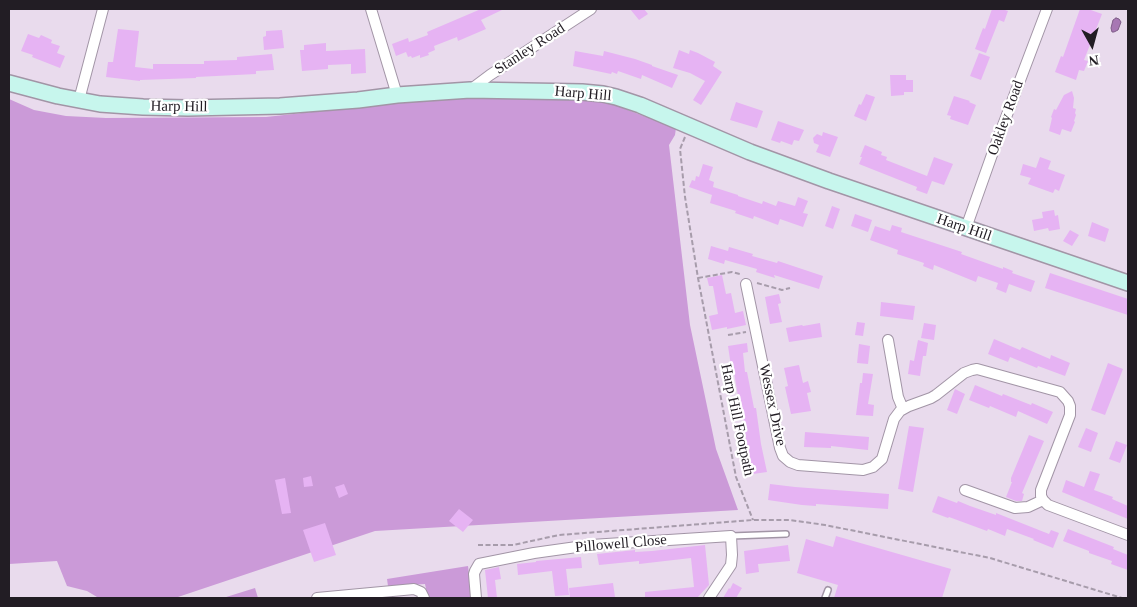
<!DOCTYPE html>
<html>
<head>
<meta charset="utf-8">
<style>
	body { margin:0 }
	#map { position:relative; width:1137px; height:607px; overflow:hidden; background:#e9dbed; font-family:"Times New Roman",serif }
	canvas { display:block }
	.frame { position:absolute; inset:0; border:10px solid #221d24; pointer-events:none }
	.north { position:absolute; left:1067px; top:20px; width:50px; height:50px; -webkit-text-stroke:4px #fff; paint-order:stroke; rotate:173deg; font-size:14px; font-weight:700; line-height:20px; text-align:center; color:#221d24 }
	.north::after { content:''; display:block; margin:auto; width:18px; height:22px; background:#221d24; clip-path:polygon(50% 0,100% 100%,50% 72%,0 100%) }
</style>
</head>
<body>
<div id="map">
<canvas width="1137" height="607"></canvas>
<div class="frame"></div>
<div class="north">N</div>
</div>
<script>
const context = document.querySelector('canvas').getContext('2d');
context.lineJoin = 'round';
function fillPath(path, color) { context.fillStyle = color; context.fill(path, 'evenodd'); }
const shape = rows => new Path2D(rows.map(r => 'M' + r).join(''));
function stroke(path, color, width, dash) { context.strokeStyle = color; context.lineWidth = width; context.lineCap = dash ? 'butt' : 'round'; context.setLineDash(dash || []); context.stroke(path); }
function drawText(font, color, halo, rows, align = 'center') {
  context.font = font + ' "Times New Roman",serif'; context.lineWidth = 4.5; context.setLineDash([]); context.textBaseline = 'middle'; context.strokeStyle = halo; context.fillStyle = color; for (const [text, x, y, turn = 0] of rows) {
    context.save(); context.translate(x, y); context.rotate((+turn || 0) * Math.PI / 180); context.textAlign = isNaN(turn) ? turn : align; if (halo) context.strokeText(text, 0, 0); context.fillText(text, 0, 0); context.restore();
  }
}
const green = shape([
	[457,98,601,100,676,128,675,135,669,145,690,325,716,449,738,510,375,531,178,597,97,597,87,591,67,586,57,561,9,564,9,99,34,110,66,116,106,118,266,117,393,103],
	[468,566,472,598,428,598,425,584,388,586,387,579],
	[255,588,258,598,223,598]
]);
const water = shape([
	[1116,18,1119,19,1121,22,1118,30,1114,32,1112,32,1111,28,1113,20,1116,18]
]);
const building = shape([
	[481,9,504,9,481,20,486,29,458,41,457,37,434,46,435,50,428,53,429,55,420,58,420,55,412,58,411,56,408,57,406,52,396,56,392,44,408,38,409,42,428,35,427,32],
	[630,9,644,9,648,14,639,20],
	[992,9,1002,9,1008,11,1004,22,999,20,986,53,975,49,983,28,985,29],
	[1080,9,1088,9,1102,14,1084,60,1088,61,1084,71,1079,70,1076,80,1055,72,1061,56,1063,57],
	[118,29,139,31,135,67,153,69,153,64,204,64,204,61,237,60,237,57,272,54,274,70,256,71,256,74,196,77,196,78,140,80,140,81,106,77,108,62,113,62],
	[282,30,284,48,264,50,263,37,266,36,266,31],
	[28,34,39,38,41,35,52,40,51,43,60,46,57,53,65,56,60,68,32,57,33,55,21,51],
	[326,43,326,51,365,49,366,73,351,74,351,64,328,65,328,69,302,71,300,50,304,50,304,45],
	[679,50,689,54,690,50,698,53,715,62,713,66,722,72,701,105,693,100,705,81,690,73,673,68],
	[575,51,603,56,604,51,635,59,652,65,652,66,678,75,672,88,642,75,641,79,618,71,617,74,612,72,611,74,573,66],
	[979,53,990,57,981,80,970,76],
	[890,75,906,75,906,80,913,80,913,92,904,92,904,95,891,96],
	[1072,91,1074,98,1073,108,1076,109,1075,113,1076,115,1074,121,1075,122,1071,132,1062,129,1060,135,1049,131,1052,118,1051,117,1054,109,1056,110,1064,95],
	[866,94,875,97,866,121,854,116,859,104,861,105],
	[954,96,970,101,969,102,976,105,968,125,950,119,951,116,947,115],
	[736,102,763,111,757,128,730,120],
	[778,121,804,130,799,141,794,140,792,145,781,141,780,143,771,140],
	[823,132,838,137,830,157,816,152,819,145,814,143,813,138,817,134,822,136],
	[865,145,882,152,881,155,887,157,886,160,927,176,934,157,953,164,944,185,932,181,927,194,916,190,917,187,859,164,862,157,860,157],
	[1040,157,1051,161,1048,169,1065,175,1059,191,1055,189,1053,193,1028,184,1031,178,1020,175,1023,164,1036,168],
	[703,164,713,167,709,180,714,182,713,187,738,195,738,196,762,204,763,201,776,206,778,201,795,206,798,197,808,201,803,213,808,214,803,227,780,219,778,225,754,216,753,219,735,213,736,211,710,203,712,195,689,187,692,180,695,181,696,176,699,177],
	[832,206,840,209,833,229,825,226],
	[1054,210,1055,216,1058,215,1060,229,1049,231,1048,228,1034,231,1032,220,1043,218,1042,212],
	[855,214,872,220,868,232,851,226],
	[1092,222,1109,229,1105,242,1088,236],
	[892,225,902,228,901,232,962,252,961,254,1003,269,1003,267,1013,271,1012,273,1035,281,1031,292,1009,284,1006,293,996,289,998,283,978,276,976,282,934,265,933,270,923,266,924,263,897,254,898,250,870,240,875,226,890,231],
	[1070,230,1079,235,1072,246,1063,241],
	[711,246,728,251,729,247,753,254,752,256,777,263,778,261,823,276,819,289,774,275,775,278,756,272,757,269,725,260,724,264,708,259],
	[1050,273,1128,299,1128,315,1045,288],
	[722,275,726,294,731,293,735,313,743,311,746,325,727,329,727,327,712,330,709,316,718,314,713,286,709,286,707,278],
	[779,294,781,303,778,304,782,322,770,324,765,297],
	[881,302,915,306,913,320,880,316],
	[857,322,865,323,863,336,855,335],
	[820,323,822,337,789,342,786,328,802,325,803,326],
	[924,323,936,325,934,340,921,338],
	[994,339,1020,350,1022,347,1050,359,1051,355,1070,363,1065,376,1038,366,1037,368,1010,357,1008,362,988,354],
	[918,340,928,343,926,356,923,356,920,376,908,374,910,360,914,361],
	[747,343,748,352,743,353,745,372,747,372,754,408,756,408,761,444,767,472,753,474,746,439,741,402,739,402,733,366,731,366,728,346],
	[859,344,870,346,868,364,857,363],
	[1108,363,1123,369,1105,415,1091,410],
	[799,365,803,383,808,381,811,392,807,393,811,411,791,414,785,387,788,386,784,368],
	[863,373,873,374,868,404,874,405,873,416,856,415,860,383,862,383],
	[975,385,1002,396,1003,394,1031,405,1032,403,1053,412,1047,424,1018,411,1016,417,990,406,989,408,969,400],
	[955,389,965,394,957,414,947,410],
	[909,426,924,428,913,492,898,489],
	[1086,428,1098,433,1091,452,1078,447],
	[805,432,869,437,868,450,831,446,831,448,804,447],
	[1029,435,1044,441,1022,493,1024,494,1022,501,1016,501,1006,497,1012,482,1011,482,1011,478],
	[1116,441,1127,445,1120,463,1109,459],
	[1090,471,1100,474,1094,490,1113,497,1112,499,1128,506,1128,519,1062,492,1066,480,1084,487],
	[311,476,313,486,304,487,303,478],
	[285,478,291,513,282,514,275,480],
	[344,484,348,494,339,498,335,487],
	[770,484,795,487,889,494,888,509,816,504,816,506,802,505,768,500],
	[938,496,957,503,958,501,970,506,996,515,996,513,1049,534,1051,530,1059,533,1053,548,1033,540,1034,539,1007,529,1005,536,988,529,987,531,949,517,948,518,932,512],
	[459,509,473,520,463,532,449,521],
	[325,523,336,555,314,562,303,530],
	[1068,529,1114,547,1113,549,1128,555,1128,570,1111,564,1112,561,1089,553,1089,551,1063,541],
	[836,536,951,569,942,598,834,598,838,585,797,573,806,539,833,547],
	[705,545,709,585,697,598,645,598,645,592,694,587,691,558,639,564,639,561,599,565,597,554,635,550,635,552,652,551],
	[788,545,790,561,758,564,759,572,746,574,744,551],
	[581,557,582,568,566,569,569,595,555,596,552,571,518,575,517,564,536,562,536,561],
	[499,567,501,579,495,580,497,598,488,598,485,570],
	[613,583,615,597,601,598,570,598,569,588],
	[733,583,742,588,736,598,723,598,729,588,730,589]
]);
const path = shape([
	[685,137,680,149,685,197,698,278,736,477,753,520],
	[698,278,732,272,740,274,741,276],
	[757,283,782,290,790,288],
	[728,335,746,332],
	[478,545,513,545,559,535,753,520,790,520,825,525,990,558,1122,598]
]);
const lane = shape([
	[731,536,786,534],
	[825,598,828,590]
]);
const street = shape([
	[371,9,397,95],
	[470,90,490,75,591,9],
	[79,100,103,9],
	[966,228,994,149,1047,9],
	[746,284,780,448,783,456,790,462,798,465,863,470,873,467,882,459,894,419,900,411,909,406,931,398,936,395,964,373,972,370,977,369,1060,392,1068,401,1070,406,1070,415,1041,490,1041,496,1043,500],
	[888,340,898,397,903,409],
	[965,490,1015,508,1028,507,1043,500],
	[1043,500,1048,505,1128,535],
	[317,598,414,589,421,592,424,598],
	[476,598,474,574,475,571,479,564,534,553,591,545,731,536,732,555,731,565,709,598]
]);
const secondary = shape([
	[9,83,58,96,100,104,143,107,188,108,280,106,358,100,397,95,470,90,582,92,603,94,616,97,640,105,750,152,829,181,1128,283]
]);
const streetNames = [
	["Stanley Road",530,49,-33],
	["Harp Hill",583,94,5],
	["Harp Hill",179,107,1],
	["Oakley Road",1006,118,-70],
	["Harp Hill",964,228,19],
	["Wessex Drive",772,405,78],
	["Harp Hill Footpath",737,420,78],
	["Pillowell Close",621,544,-5]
];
fillPath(green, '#cb9ad8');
fillPath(water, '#a777b3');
stroke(water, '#7f5c88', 1);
fillPath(building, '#e6b3f3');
stroke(lane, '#a295a6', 8);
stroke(street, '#a295a6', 12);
stroke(secondary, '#a295a6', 18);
stroke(path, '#a79cab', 2, [5, 2.5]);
stroke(lane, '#fff', 5);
stroke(street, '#fff', 10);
stroke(secondary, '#c7f6ed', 15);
drawText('15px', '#221d24', '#fff', streetNames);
</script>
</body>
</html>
